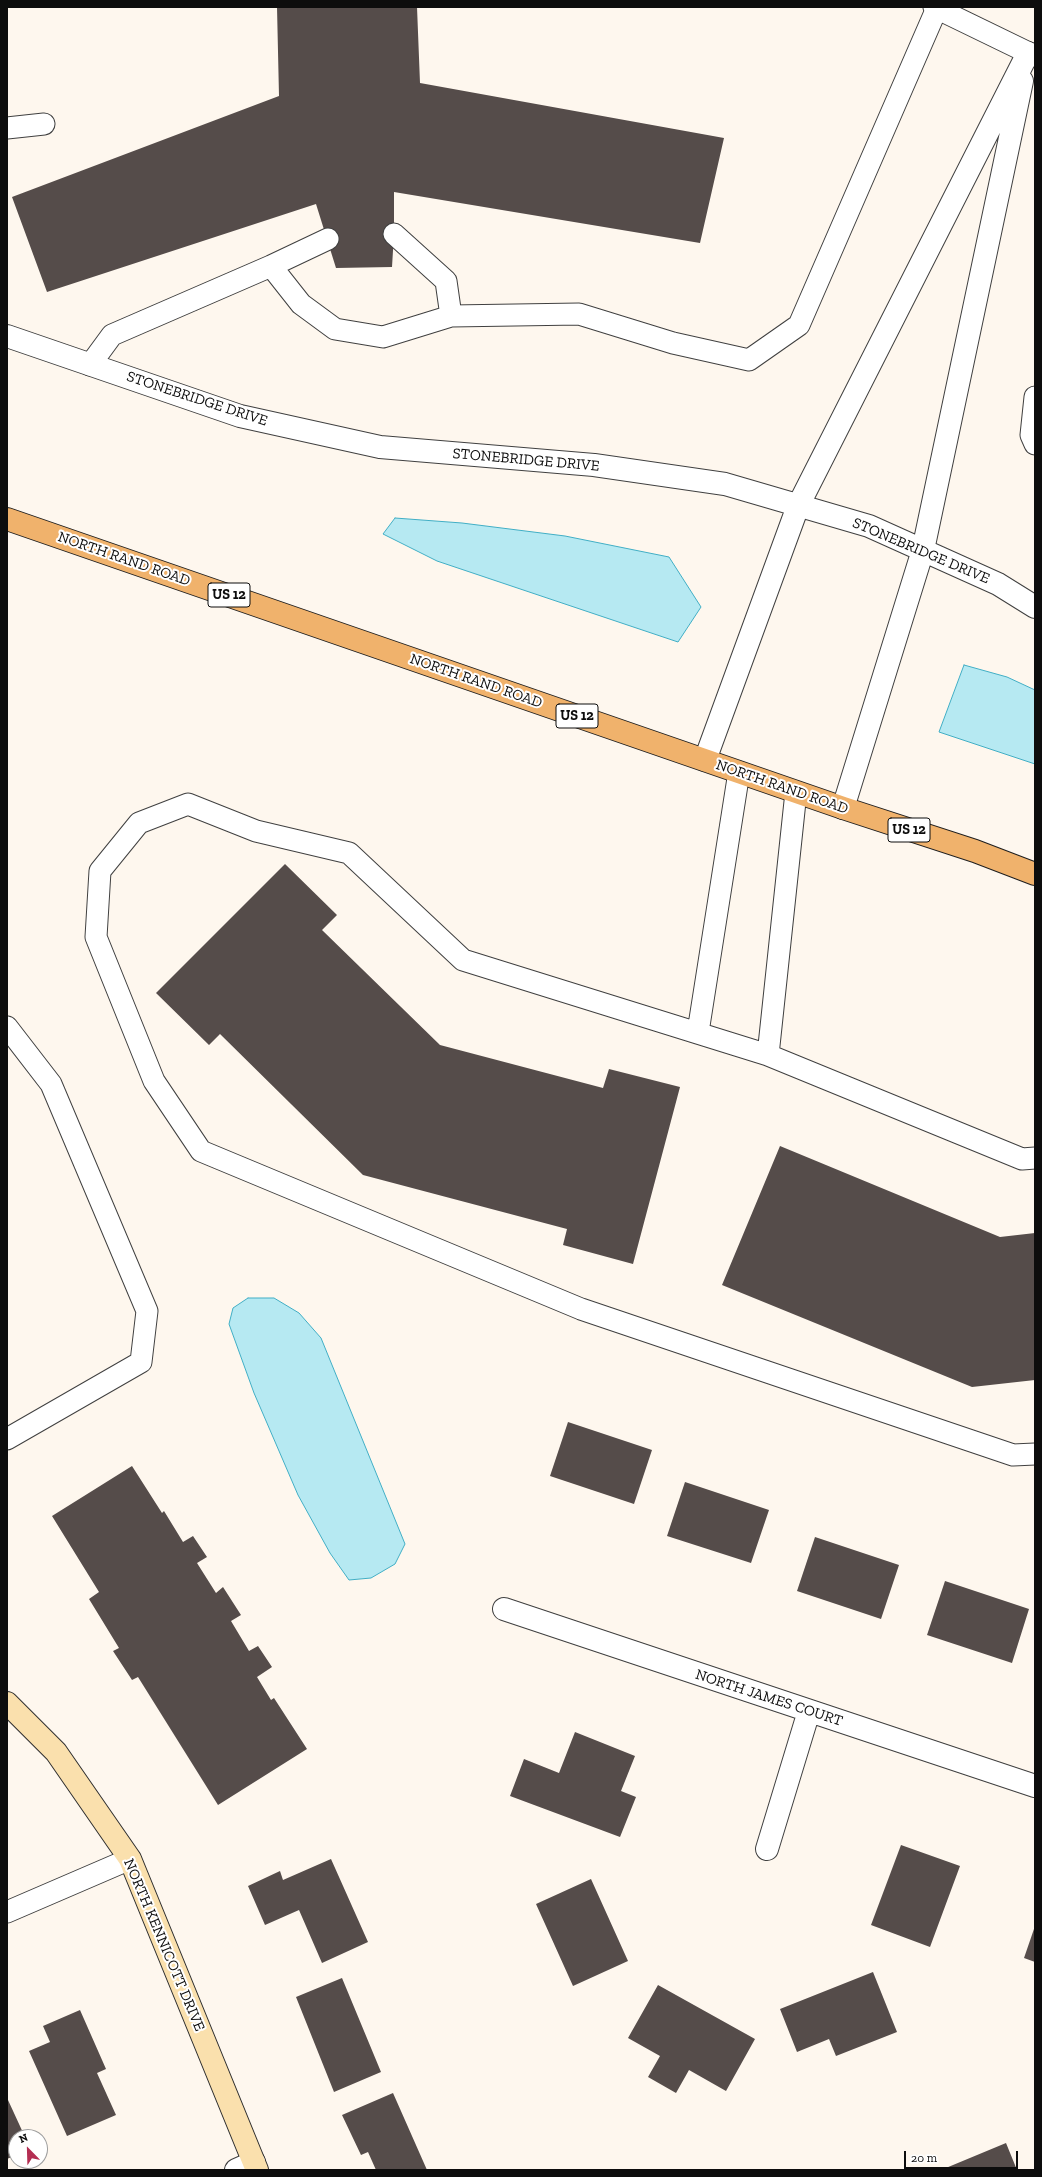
<!DOCTYPE html>
<html>
<head>
<meta charset="utf-8">
<style>
	body { margin:0 }
	#map { position:relative; width:1042px; height:2177px; overflow:hidden; background:#fef7ee; font-family:"Zilla Slab",serif }
	canvas { display:block }
	.frame { position:absolute; inset:0; border:8px solid #0d0d0d; pointer-events:none }
	.north { position:absolute; left:8px; top:2129px; width:40px; height:40px; box-sizing:border-box; background:#fff; border:1px solid #9e9e9e; border-radius:50%; rotate:337deg; font-size:11px; font-weight:700; line-height:16px; text-align:center; color:#0d0d0d }
	.north::after { content:''; display:block; margin:auto; width:14px; height:18px; background:#b42e52; clip-path:polygon(50% 0,100% 100%,50% 72%,0 100%) }
	.scale { position:absolute; left:904px; top:2151px; width:114px; height:18px; box-sizing:border-box; border:2px solid #0d0d0d; border-top:0; padding-left:5px; font-size:12px; line-height:14px; white-space:nowrap; color:#0d0d0d; -webkit-text-stroke:3px #fff; paint-order:stroke }
</style>
</head>
<body>
<div id="map">
<canvas width="1042" height="2177"></canvas>
<div class="frame"></div>
<div class="north">N</div>
<div class="scale">20 m</div>
</div>
<script>
const context = document.querySelector('canvas').getContext('2d');
context.lineJoin = 'round';
function fillPath(path, color) { context.fillStyle = color; context.fill(path, 'evenodd'); }
const shape = rows => new Path2D(rows.map(r => 'M' + r).join(''));
function stroke(path, color, width, dash) { context.strokeStyle = color; context.lineWidth = width; context.lineCap = dash ? 'butt' : 'round'; context.setLineDash(dash || []); context.stroke(path); }
function drawText(font, color, halo, rows, align = 'center') {
  context.font = font + ' "Zilla Slab",serif'; context.lineWidth = 4; context.setLineDash([]); context.textBaseline = 'middle'; context.strokeStyle = halo; context.fillStyle = color; for (const [text, x, y, turn = 0] of rows) {
    context.save(); context.translate(x, y); context.rotate((+turn || 0) * Math.PI / 180); context.textAlign = isNaN(turn) ? turn : align; if (halo) context.strokeText(text, 0, 0); context.fillText(text, 0, 0); context.restore();
  }
}
const water = shape([
	[395,518,462,523,565,536,669,557,701,607,678,642,437,561,383,534,395,518],
	[964,665,1007,677,1035,690,1035,764,939,732,964,665],
	[248,1298,274,1298,299,1313,321,1338,405,1544,395,1564,371,1578,349,1580,330,1553,298,1495,254,1393,229,1324,233,1308,248,1298]
]);
const building = shape([
	[277,7,417,7,420,83,724,138,700,243,394,192,394,234,392,267,336,268,316,204,47,292,12,197,279,96],
	[285,864,337,915,322,930,440,1045,603,1088,609,1069,680,1087,633,1264,563,1245,567,1229,363,1175,220,1034,209,1045,156,993],
	[780,1146,1000,1237,1035,1233,1035,1380,972,1387,722,1285],
	[568,1422,652,1450,634,1504,550,1476],
	[132,1466,162,1513,164,1511,183,1542,193,1536,207,1557,197,1563,216,1593,223,1587,241,1615,231,1621,249,1651,258,1646,272,1667,257,1677,271,1700,274,1698,307,1749,218,1805,138,1677,132,1680,113,1651,119,1648,89,1599,99,1592,52,1516],
	[685,1482,769,1510,751,1563,667,1536],
	[815,1537,899,1565,881,1619,797,1591],
	[945,1581,1029,1609,1012,1663,927,1635],
	[575,1732,635,1756,621,1791,636,1797,620,1837,510,1796,524,1759,559,1773],
	[901,1845,960,1866,930,1947,871,1925],
	[331,1859,368,1942,322,1963,299,1910,265,1925,248,1886,280,1871,283,1880],
	[591,1879,628,1961,573,1986,536,1904],
	[1035,1926,1035,1962,1024,1958],
	[873,1972,897,2032,836,2056,829,2039,797,2052,780,2009],
	[342,1978,381,2072,334,2092,296,1997],
	[658,1985,755,2039,726,2091,689,2070,676,2093,648,2077,660,2056,628,2038],
	[80,2010,106,2069,97,2073,116,2115,67,2136,29,2051,50,2042,43,2026],
	[393,2093,427,2170,376,2170,368,2152,361,2155,342,2115],
	[8,2100,25,2137,16,2137,16,2155,7,2159],
	[1006,2143,1017,2170,941,2170]
]);
const lane = shape([
	[934,7,1035,56],
	[7,128,44,124],
	[394,234,446,281,451,316,579,314,673,343,749,360,799,325,937,8,939,7],
	[271,266,301,304,335,329,383,337,451,316],
	[90,365,112,335,271,266,328,239],
	[1035,397,1031,435,1035,444],
	[7,1027,51,1084,147,1311,141,1362,7,1439],
	[698,1032,739,772],
	[768,1055,796,792],
	[1035,1158,1022,1159,768,1055,463,960,349,853,256,831,188,804,139,823,100,871,96,937,154,1081,201,1151,581,1309,1013,1455,1035,1454],
	[7,1912,130,1859]
]);
const street = shape([
	[7,336,240,416,380,447,594,465,725,484,869,526,998,584,1035,607],
	[705,760,798,506,1028,53],
	[843,808,923,550,1022,81],
	[504,1609,1035,1786],
	[767,1849,809,1711],
	[236,2170,254,2162]
]);
const secondary = shape([
	[7,1703,56,1752,130,1859,257,2170]
]);
const primary = shape([
	[7,519,843,808,975,851,1035,874]
]);
const shields = [
	[229,595,42],
	[577,716,42],
	[909,830,42]
];
const shieldNames = [
	["US 12",229,595],
	["US 12",577,716],
	["US 12",909,830]
];
const streetNames = [
	["STONEBRIDGE DRIVE",197,399,18],
	["STONEBRIDGE DRIVE",526,460,5],
	["STONEBRIDGE DRIVE",921,551,23],
	["NORTH RAND ROAD",124,559,19],
	["NORTH RAND ROAD",476,681,19],
	["NORTH RAND ROAD",782,787,19],
	["NORTH JAMES COURT",769,1698,18],
	["NORTH KENNICOTT DRIVE",164,1945,67]
];
fillPath(water, '#b6e9f2');
stroke(water, '#41aec5', 1);
fillPath(building, '#554c4a');
stroke(lane, '#404040', 23);
stroke(street, '#404040', 24);
stroke(secondary, '#2f2f2f', 24);
stroke(primary, '#1e1e1e', 24);
stroke(lane, '#fff', 21);
stroke(street, '#fff', 22);
stroke(secondary, '#fae0ad', 22);
stroke(primary, '#f0b26c', 22);
for (const [x, y, w] of shields) { const box = new Path2D(); box.roundRect(x - w / 2, y - 12, w, 24, 3); context.fillStyle = '#fff'; context.fill(box); stroke(box, '#0d0d0d', 1); }
drawText('bold 14px', '#0d0d0d', null, shieldNames);
drawText('15px', '#0d0d0d', '#fff', streetNames);
</script>
</body>
</html>
